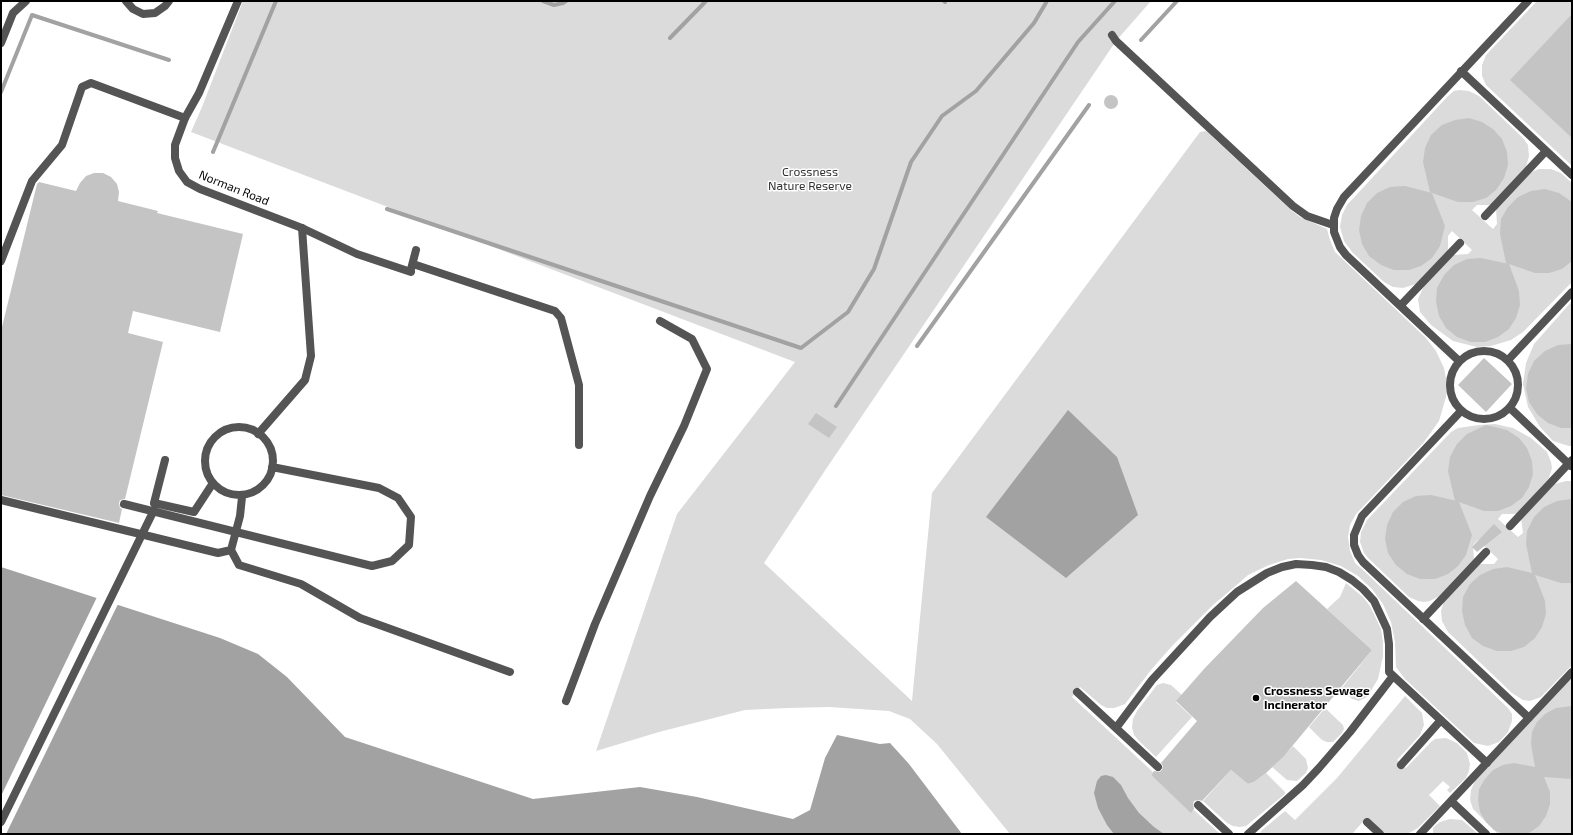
<!DOCTYPE html>
<html>
<head>
<meta charset="utf-8">
<style>
	body { margin:0 }
	#map { position:relative; width:1573px; height:835px; overflow:hidden; background:#fff; font-family:"Exo 2",sans-serif }
	canvas { display:block }
	.frame { position:absolute; inset:0; border:2px solid #000; pointer-events:none }
</style>
</head>
<body>
<div id="map">
<canvas width="1573" height="835"></canvas>
<div class="frame"></div>
</div>
<script>
const context = document.querySelector('canvas').getContext('2d');
context.lineJoin = 'round';
function fillPath(path, color) { context.fillStyle = color; context.fill(path, 'evenodd'); }
const shape = rows => new Path2D(rows.map(r => 'M' + r).join(''));
function stroke(path, color, width, dash) { context.strokeStyle = color; context.lineWidth = width; context.lineCap = dash ? 'butt' : 'round'; context.setLineDash(dash || []); context.stroke(path); }
function drawText(font, color, halo, rows, align = 'center') {
  context.font = font + ' "Exo 2",sans-serif'; context.lineWidth = 3; context.setLineDash([]); context.textBaseline = 'middle'; context.strokeStyle = halo; context.fillStyle = color; for (const [text, x, y, turn = 0] of rows) {
    context.save(); context.translate(x, y); context.rotate((+turn || 0) * Math.PI / 180); context.textAlign = isNaN(turn) ? turn : align; if (halo) context.strokeText(text, 0, 0); context.fillText(text, 0, 0); context.restore();
  }
}
const green = shape([
	[243,1,1151,1,1116,41,826,469,764,563,912,701,932,493,1200,132,1206,131,1292,211,1300,217,1327,229,1330,240,1335,252,1426,338,1436,351,1444,368,1447,384,1446,397,1439,421,1424,442,1356,514,1350,525,1348,537,1350,551,1355,563,1364,571,1508,708,1512,714,1512,721,1508,732,1499,742,1488,746,1474,743,1405,679,1396,667,1395,642,1391,622,1383,604,1372,589,1358,576,1341,566,1321,560,1300,558,1288,559,1269,565,1248,575,1239,583,1213,605,1172,646,1151,670,1125,704,1114,708,1107,708,1101,705,1080,687,1072,697,1153,772,1151,775,1191,812,1194,810,1220,834,1010,834,937,744,910,719,889,711,829,707,787,708,745,710,659,732,596,751,677,514,795,362,191,132,202,107],
	[1537,1,1572,1,1572,166,1486,85,1482,76,1482,65,1486,55],
	[1459,90,1469,91,1479,96,1523,138,1528,145,1529,156,1526,167,1491,205,1477,205,1472,210,1493,229,1497,224,1496,209,1529,174,1534,171,1539,169,1551,169,1561,173,1572,183,1572,282,1523,332,1511,340,1491,346,1477,347,1453,341,1431,325,1420,312,1418,299,1424,286,1453,255,1468,254,1472,250,1452,231,1448,236,1448,251,1416,284,1403,288,1393,287,1384,282,1353,253,1344,241,1340,227,1342,215,1347,205,1448,96,1454,91],
	[1572,301,1572,446,1569,446,1553,441,1540,427,1528,407,1523,384,1526,363,1534,344],
	[1495,424,1513,428,1531,438,1547,452,1551,462,1552,468,1549,478,1517,514,1502,514,1498,519,1518,537,1523,533,1521,518,1555,484,1566,481,1572,481,1572,665,1541,697,1530,701,1523,700,1512,693,1448,632,1442,621,1441,611,1444,601,1479,564,1494,564,1498,559,1478,540,1473,545,1474,559,1439,596,1430,601,1424,602,1418,601,1409,597,1368,558,1364,553,1360,542,1361,532,1367,520,1451,432,1458,428,1479,425],
	[1346,583,1363,597,1370,606,1381,629,1383,642,1383,656,1378,679,1367,697,1359,701,1352,699,1341,689,1372,650,1327,609,1340,597],
	[1572,678,1572,834,1498,834,1473,809,1470,800,1471,790,1475,781],
	[1163,683,1171,685,1182,695,1176,702,1192,717,1156,757,1139,741,1134,735,1132,727,1133,719,1137,711,1157,685],
	[1405,696,1422,713,1424,725,1420,735,1397,760,1406,768,1431,742,1435,739,1446,738,1457,743,1467,753,1470,764,1469,771,1466,778,1450,793,1447,790,1450,787,1443,781,1429,795,1440,806,1418,828,1407,834,1385,834,1367,817,1352,834,1260,834,1261,831,1285,811,1295,820,1337,778],
	[1325,708,1343,725,1344,729,1342,733,1333,742,1327,742,1322,740,1309,727],
	[1293,746,1306,759,1308,768,1306,773,1297,781,1287,780,1272,767],
	[1231,770,1248,784,1254,782,1266,773,1285,792,1285,794,1246,826,1240,827,1233,826,1227,823,1203,801],
	[1450,819,1462,820,1478,834,1433,834,1433,828,1436,825,1440,822]
]);
const water = shape([
	[1068,410,1117,457,1138,515,1066,578,986,517],
	[1,567,220,638,258,654,287,677,345,737,533,799,640,787,697,797,793,819,810,810,825,758,837,735,880,744,890,743,909,764,962,834,1,834],
	[1106,775,1113,777,1121,785,1128,798,1139,813,1154,827,1164,834,1114,834,1107,825,1098,808,1094,793,1097,781,1101,776]
]);
const pier = shape([
	[98,595,119,602,6,834,1,834,1,796]
]);
const stream = shape([
	[543,1,554,5,563,3,566,1],
	[944,1,945,2],
	[670,38,706,1],
	[1141,40,1177,1],
	[1,92,32,15,169,60],
	[213,152,276,1],
	[387,209,801,348,848,312,874,269,911,162,942,116,976,91,1034,23,1047,1],
	[917,346,1089,105],
	[836,406,1078,42,1115,1]
]);
const building = shape([
	[1572,14,1572,138,1510,80],
	'1104 102a7 7 0 1 1 14 0a7 7 0 1 1-14 0Z',
	[1469,118,1482,122,1493,129,1502,139,1507,152,1508,165,1504,178,1496,190,1486,198,1473,202,1458,202,1432,193,1445,226,1440,246,1432,258,1421,266,1409,270,1394,270,1381,265,1369,256,1362,244,1359,230,1361,216,1367,203,1377,193,1390,187,1405,186,1432,193,1430,192,1423,162,1425,148,1431,135,1442,125,1455,120],
	[94,173,103,173,111,177,117,184,119,192,118,201,158,211,157,213,243,234,220,332,133,311,128,333,163,342,125,499,120,500,119,503,120,508,122,509,119,523,1,495,1,331,37,184,39,182,76,191,80,183,86,176],
	[1545,189,1559,193,1572,202,1572,261,1562,269,1549,273,1535,273,1506,263,1500,234,1501,219,1508,207,1518,197,1531,191],
	[1481,258,1509,264,1519,291,1520,305,1516,318,1509,329,1498,337,1485,342,1471,342,1457,337,1446,328,1439,316,1436,302,1437,288,1444,275,1454,265,1467,259],
	[1572,344,1572,428,1561,428,1548,423,1537,414,1529,402,1526,388,1528,374,1534,361,1545,351,1558,345],
	[1484,358,1512,384,1486,412,1458,385],
	[816,413,837,427,829,438,808,424],
	[1486,425,1507,430,1519,438,1527,448,1532,461,1533,474,1529,487,1522,498,1511,506,1498,511,1484,511,1459,502,1472,535,1466,555,1458,566,1448,574,1435,579,1420,579,1407,574,1396,565,1388,553,1385,539,1387,525,1393,512,1403,502,1416,496,1431,495,1457,501,1455,501,1448,471,1450,457,1457,444,1467,434],
	[1572,499,1572,583,1561,583,1535,575,1545,601,1546,614,1542,627,1535,638,1524,647,1511,651,1497,651,1483,646,1472,638,1465,625,1462,611,1463,597,1470,584,1480,575,1493,569,1507,567,1532,573,1526,544,1527,531,1534,517,1544,507,1557,501],
	[1494,524,1502,532,1477,552,1472,547],
	[1296,581,1372,650,1284,756,1266,773,1254,782,1248,784,1231,770,1202,801,1199,800,1194,801,1193,804,1194,809,1191,813,1151,775,1154,771,1159,772,1162,770,1163,766,1161,763,1197,721,1176,701,1204,669,1263,608],
	[1572,706,1572,779,1544,777,1550,792,1550,804,1546,816,1539,826,1529,833,1523,834,1504,834,1494,830,1486,822,1480,812,1478,800,1479,789,1485,779,1493,770,1503,765,1514,763,1535,767,1531,744,1532,732,1537,722,1545,714,1556,708]
]);
const lane = shape([
	[126,1,133,9,143,14,155,13,165,6,169,1],
	[1112,35,1116,41,1293,206,1307,216,1333,225],
	[1,43,13,13,26,1],
	[1461,71,1572,175],
	[1485,216,1546,151],
	[1,261,32,181,62,145,82,87,91,83,185,118],
	[413,264,555,311,561,318,579,385,579,445],
	[411,269,416,250],
	[1401,305,1460,243],
	'1450 385a34 34 0 1 1 68 0a34 34 0 1 1-68 0Z',
	[1508,360,1572,292],
	[1459,361,1346,255,1340,247,1334,232,1334,218,1337,209,1344,197,1528,1],
	[1510,408,1571,466],
	[1461,411,1362,516,1354,535,1354,545,1358,555,1363,562,1529,718],
	'205 461a34 34 0 1 1 68 0a34 34 0 1 1-68 0Z',
	[258,434,305,380,311,356,302,228],
	[165,460,154,503,194,512,213,483],
	[242,497,240,516,231,550,239,565,301,584,360,618,510,672],
	[1,500,218,553,231,550],
	[124,504,372,566,392,561,409,545,411,517,398,498,379,488,272,467],
	[1510,526,1572,460],
	[1423,619,1486,552],
	[1077,692,1158,767],
	[566,701,595,624,650,496,684,426,707,369,692,339,660,321],
	[1116,728,1152,680,1210,617,1237,592,1267,573,1282,567,1296,564,1312,565,1326,567,1339,572,1352,580,1363,589,1374,601,1387,629,1389,644,1389,672,1487,763],
	[1401,765,1441,720],
	[1451,801,1486,834],
	[1198,805,1229,834],
	[1,822,154,510],
	[1367,822,1380,834],
	[1248,834,1303,785,1319,768,1350,732,1393,676],
	[1420,834,1572,672]
]);
const street = shape([
	[238,1,199,93,185,118,175,145,175,158,179,171,187,182,200,189,302,228,357,254,411,272]
]);
const markers = [
	[1256,698,4,"#000"]
];
const parkNames = [
	["Crossness",810,172],
	["Nature Reserve",810,186]
];
const streetNames = [
	["Norman Road",234,188,22]
];
const poiNames = [
	["Crossness Sewage",1264,691],
	["Incinerator",1264,705]
];
fillPath(green, '#dbdbdb');
fillPath(water, '#a2a2a2');
fillPath(pier, '#fff');
stroke(stream, '#a2a2a2', 4);
fillPath(building, '#c4c4c4');
stroke(lane, '#545454', 8);
stroke(street, '#545454', 8);
for (const [x, y, r, color] of markers) { const dot = new Path2D(); dot.arc(x, y, r, 0, 2 * Math.PI); context.fillStyle = color; context.fill(dot); stroke(dot, '#fff', 1.5); }
drawText('12px', '#323232', '#fff', parkNames);
drawText('12px', '#000', '#fff', streetNames);
drawText('bold 12px', '#000', '#fff', poiNames, 'left');
</script>
</body>
</html>
